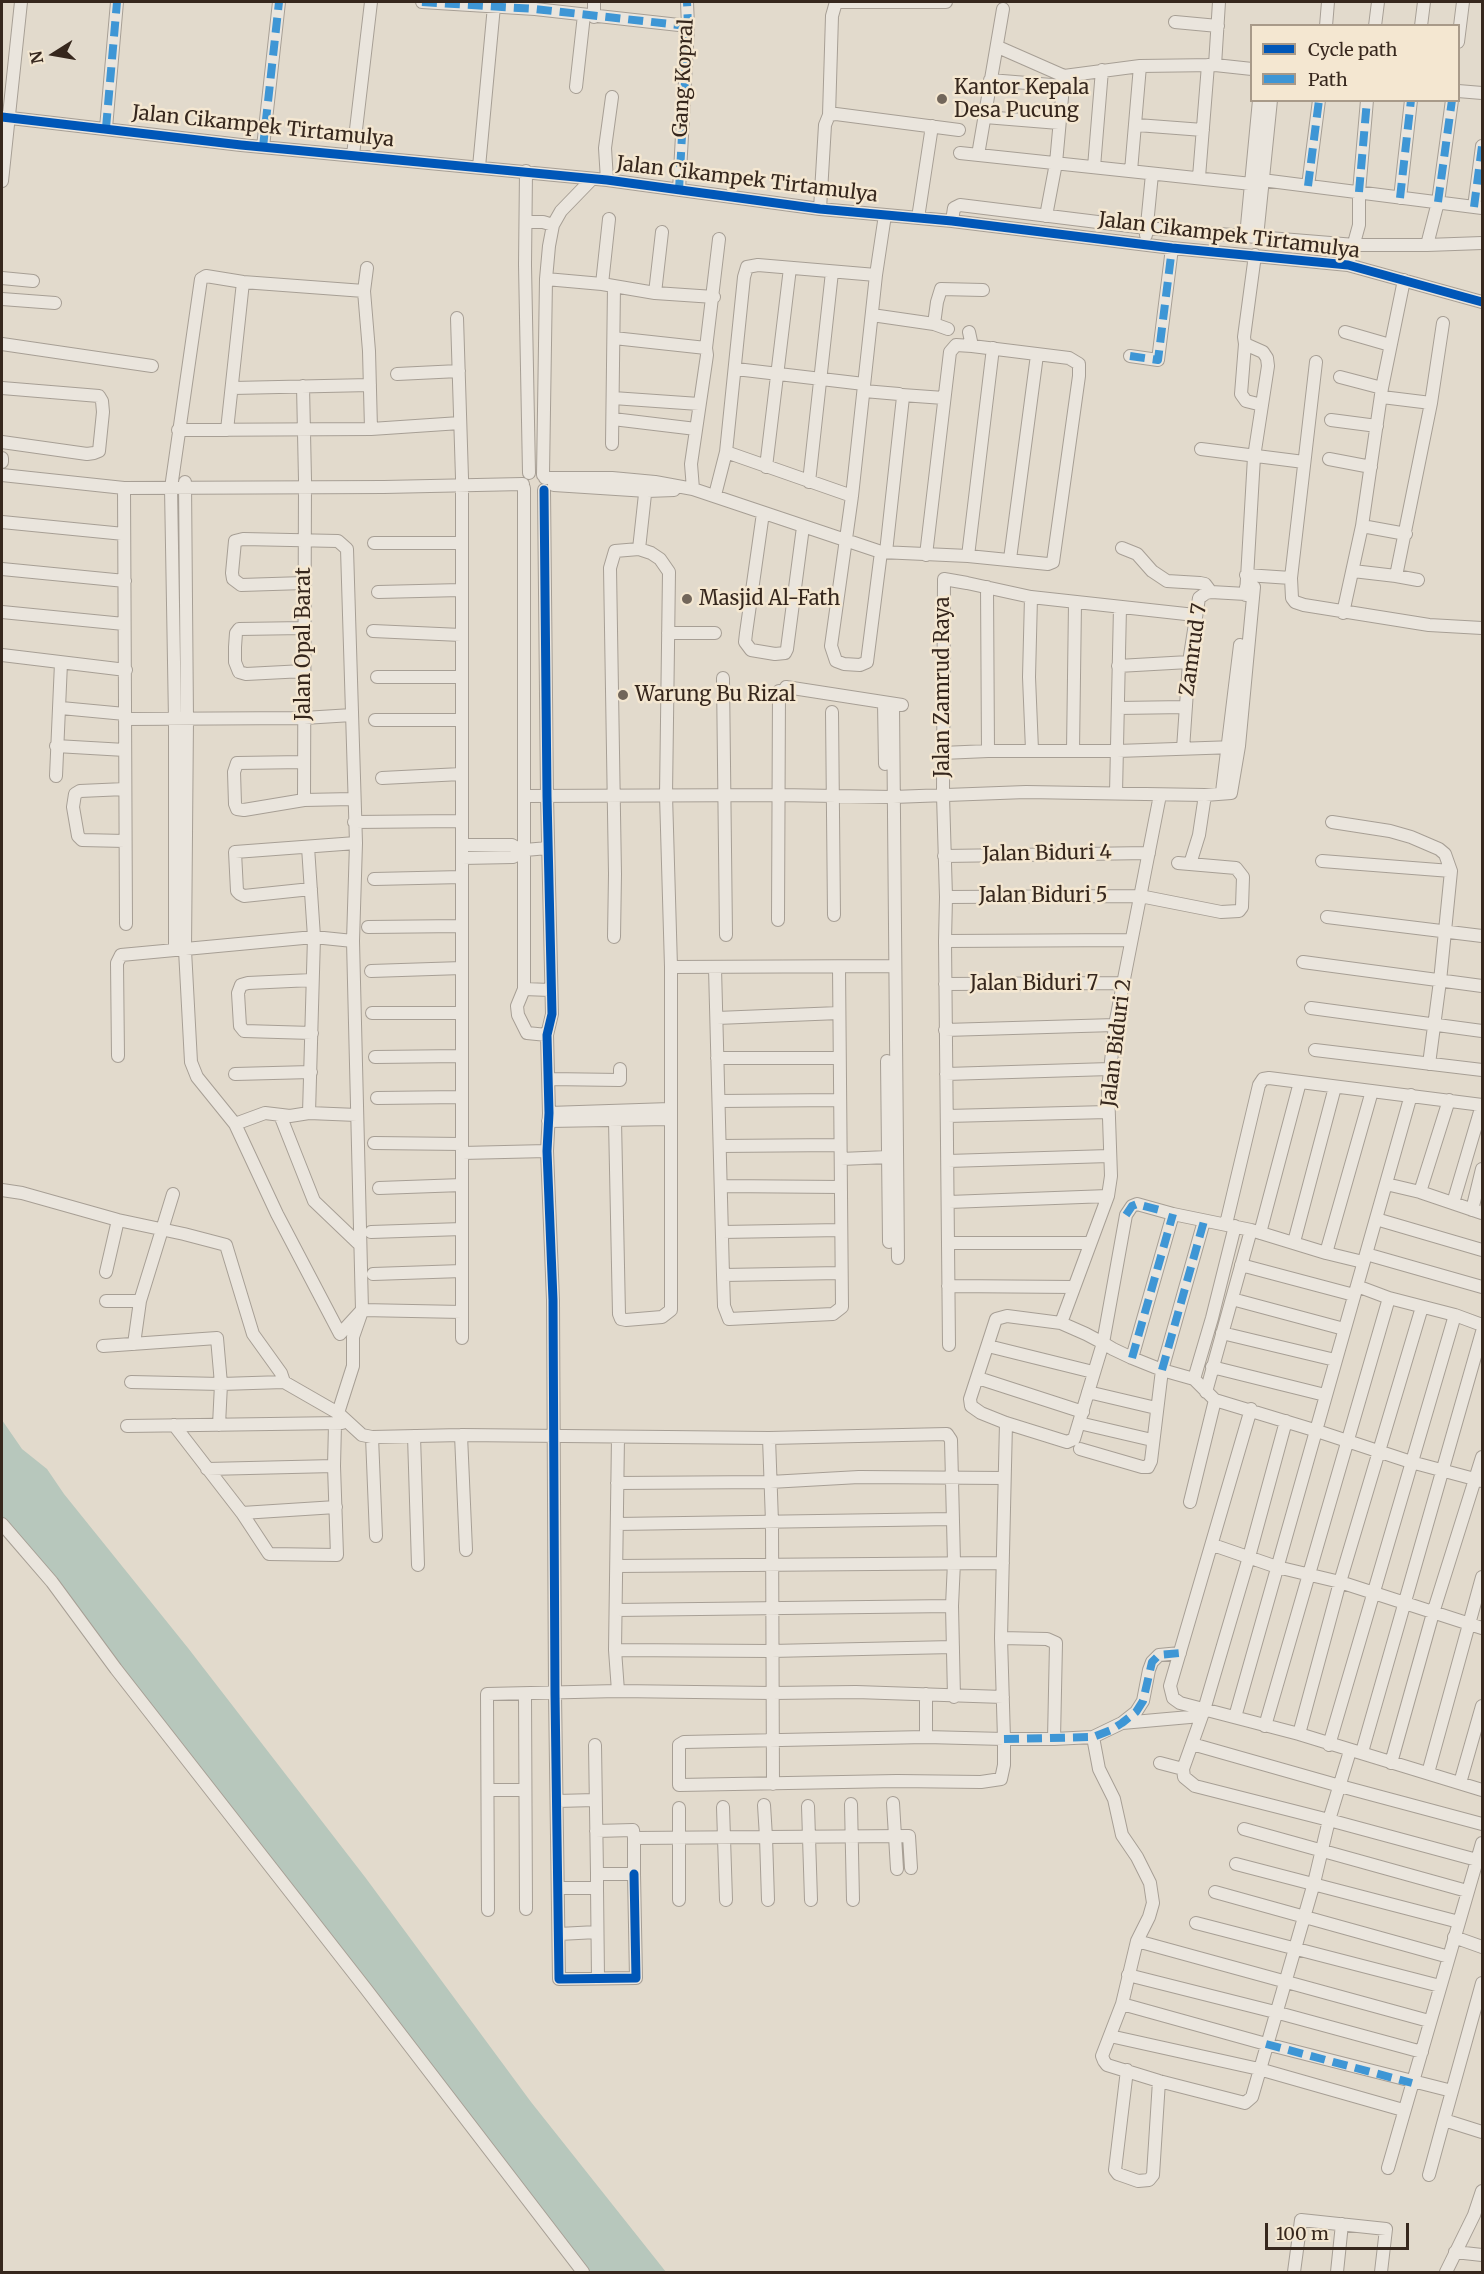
<!DOCTYPE html>
<html>
<head>
<meta charset="utf-8">
<style>
	body { margin:0 }
	#map { position:relative; width:1484px; height:2274px; overflow:hidden; background:#e2dacc; font-family:Merriweather,serif }
	canvas { display:block }
	.frame { position:absolute; inset:0; border:3px solid #36271d; pointer-events:none }
	.legend { position:absolute; left:1250px; top:24px; width:210px; height:78px; box-sizing:border-box; background:#f4e7d1; border:2px solid #a89a89; margin:0; padding:8px 10px; list-style:none; font-size:18px; color:#36271d }
	.legend li { display:flex; align-items:center; gap:12px; height:30px }
	.legend b { width:30px; border:2px solid #a89a89 }
	.north { position:absolute; left:24px; top:24px; width:60px; height:60px; -webkit-text-stroke:4px #f4e7d1; paint-order:stroke; rotate:259deg; font-size:16px; font-weight:700; line-height:24px; text-align:center; color:#36271d }
	.north::after { content:''; display:block; margin:auto; width:21px; height:27px; background:#36271d; clip-path:polygon(50% 0,100% 100%,50% 72%,0 100%) }
	.scale { position:absolute; left:1265px; top:2223px; width:144px; height:27px; box-sizing:border-box; border:3px solid #36271d; border-top:0; padding-left:8px; font-size:18px; line-height:21px; white-space:nowrap; color:#36271d; -webkit-text-stroke:4px #f4e7d1; paint-order:stroke }
</style>
</head>
<body>
<div id="map">
<canvas width="1484" height="2274"></canvas>
<div class="frame"></div>
<ul class="legend">
<li><b style="height:8px;background:#0057b8"></b>Cycle path</li>
<li><b style="height:8px;background:#3e96d5"></b>Path</li>
</ul>
<div class="north">N</div>
<div class="scale">100 m</div>
</div>
<script>
const context = document.querySelector('canvas').getContext('2d');
context.lineJoin = 'round';
function fillPath(path, color) { context.fillStyle = color; context.fill(path, 'evenodd'); }
const shape = rows => new Path2D(rows.map(r => 'M' + r).join(''));
function stroke(path, color, width, dash) { context.strokeStyle = color; context.lineWidth = width; context.lineCap = dash ? 'butt' : 'round'; context.setLineDash(dash || []); context.stroke(path); }
function drawText(font, color, halo, rows, align = 'center') {
  context.font = font + ' Merriweather,serif'; context.lineWidth = 5; context.setLineDash([]); context.textBaseline = 'middle'; context.strokeStyle = halo; context.fillStyle = color; for (const [text, x, y, turn = 0] of rows) {
    context.save(); context.translate(x, y); context.rotate((+turn || 0) * Math.PI / 180); context.textAlign = isNaN(turn) ? turn : align; if (halo) context.strokeText(text, 0, 0); context.fillText(text, 0, 0); context.restore();
  }
}
const water = shape([
	[2,1420,22,1449,47,1469,64,1494,188,1648,365,1877,531,2102,666,2272,583,2272,2,1524]
]);
const minor = shape([
	[422,2,535,9,688,26],
	[594,2,594,17],
	[1175,22,1218,26],
	[1326,26,1328,2],
	[1375,26,1378,2],
	[1421,26,1424,2],
	[1458,42,1463,2],
	[998,47,1064,76,1140,66,1215,65,1252,69],
	[1215,65,1219,2],
	[990,80,1064,86],
	[576,87,584,15],
	[1458,91,1482,93],
	[829,115,836,114,959,130],
	[2,117,241,145,607,180,820,209,952,221,1172,248,1348,265,1482,302],
	[985,117,1059,123],
	[1137,125,1203,130],
	[106,128,117,2],
	[263,147,279,2],
	[960,153,1261,185],
	[353,155,371,2],
	[978,155,1003,9],
	[479,167,494,6],
	[1094,167,1102,70],
	[526,171,525,265,529,473],
	[1131,171,1140,66],
	[1199,177,1208,65],
	[607,180,605,148,612,97],
	[1262,180,1482,208],
	[2,181,21,2],
	[1308,186,1319,100],
	[679,190,688,26,687,2],
	[1400,198,1411,100],
	[1474,207,1482,146],
	[820,209,825,125,829,115,832,16,836,2,946,2],
	[1046,216,1056,163,1064,76],
	[918,218,932,126],
	[952,221,954,208,960,205,1146,228,1355,245,1427,245,1482,243],
	[527,222,543,222,553,225],
	[1146,235,1152,174],
	[1246,236,1259,100],
	[1257,237,1271,100],
	[1427,245,1438,202,1452,100],
	[1348,265,1359,225,1359,192,1367,100],
	[367,268,364,291,369,351,371,429],
	[2,278,33,281],
	[546,279,602,284,655,293,714,297],
	[602,284,609,219],
	[655,293,662,232],
	[2,299,55,303],
	[872,315,934,324,948,329],
	[457,318,462,478,462,1338],
	[934,324,937,302,941,289,983,290],
	[1345,332,1390,345],
	[614,338,706,348,707,355,691,464,693,489],
	[2,344,152,366],
	[1245,344,1241,394,1246,401,1262,405],
	[706,348,719,239],
	[1130,356,1158,360,1172,248],
	[736,369,864,384],
	[397,374,459,371],
	[1340,377,1382,388],
	[303,386,305,480,304,800],
	[2,388,99,396,102,401,103,412,99,451,94,453,87,454,2,442],
	[233,388,370,385],
	[864,391,899,394,903,397,886,552],
	[902,395,944,398],
	[1382,397,1431,403],
	[613,398,699,404],
	[613,419,696,429],
	[1331,420,1377,426],
	[178,430,371,429,460,423],
	[227,430,243,282],
	[612,444,614,286],
	[1201,449,1304,462],
	[726,452,852,496],
	[2,458,2,462],
	[1329,459,1371,467],
	[766,467,790,268],
	[2,475,124,488,384,487,523,484],
	[543,475,546,279,549,246,553,225,561,211,592,179],
	[545,478,612,478,655,482,693,489,881,552,968,556,1048,564,1053,562,1079,376,1079,364,1069,358,972,346,969,332],
	[185,482,187,719,185,950,191,1062,197,1077,235,1124,277,1214,340,1334,362,1310],
	[809,482,832,272],
	[554,485,647,491,674,490],
	[124,488,126,924],
	[524,488,524,989,550,990],
	[544,490,547,796,552,1014,547,1035,549,1113,547,1151,553,1300,555,1694,559,1979,636,1978,634,1874],
	[715,495,726,452,744,277,747,267,758,265,876,275],
	[763,513,746,633,745,642,751,650,775,654,785,653,787,649,803,527],
	[2,522,124,534],
	[1362,526,1406,534],
	[374,543,461,543],
	[1122,548,1137,554,1152,571,1167,581,1200,583,1205,584,1211,592],
	[639,549,646,485],
	[881,552,867,662,860,665,844,664,836,661,831,646,852,496,876,275,885,215],
	[926,555,950,352,956,345,972,346],
	[968,556,993,348],
	[1010,559,1037,355],
	[2,569,125,581],
	[1353,571,1396,576,1431,403,1443,323],
	[1246,575,1291,578,1292,598,1295,602,1304,605,1429,625,1482,628],
	[1396,576,1418,580],
	[1291,578,1316,362],
	[304,583,241,585,233,579,232,573,235,541,243,539,338,541,347,549,356,843,353,941,362,1310,462,1312],
	[987,587,988,751],
	[378,592,461,590],
	[1246,595,1254,457,1268,366,1267,358,1263,352,1245,344,1244,337,1255,255],
	[1031,597,1029,677,1032,750],
	[2,612,124,624],
	[1343,613,1362,526,1382,388,1404,280],
	[373,631,461,635],
	[668,633,715,633],
	[2,655,126,670],
	[1118,666,1189,662],
	[304,671,246,674,239,672,235,662,235,647,236,633,239,629,304,628],
	[377,677,461,677],
	[723,678,726,935],
	[786,687,902,705],
	[884,703,885,764],
	[893,704,898,1258],
	[61,708,125,714],
	[1118,708,1186,707],
	[832,712,834,915],
	[125,719,304,718,352,715],
	[375,720,461,720],
	[56,746,125,750],
	[1183,749,1189,662,1199,598,1206,593,1211,592,1246,594],
	[1073,751,1075,603],
	[942,753,988,751,1117,751,1235,747],
	[304,762,237,763,234,772,235,804,237,809,244,810,304,800,353,799],
	[56,776,61,663],
	[382,778,461,774],
	[125,789,80,791,75,794,73,807,78,836,82,840,125,841],
	[1222,792,1240,645],
	[1116,793,1120,607],
	[526,796,780,795,893,797,1026,792,1205,795,1231,793,1239,746,1254,587,1246,587],
	[354,822,462,821],
	[1332,822,1390,831,1411,837,1439,849,1445,854,1451,871],
	[462,845,512,845,521,850],
	[308,847,314,937,309,1113],
	[944,856,1149,853],
	[462,858,513,857,525,850,548,848],
	[1322,861,1451,871,1440,981,1429,1064],
	[1190,864,1199,835,1205,795],
	[374,879,462,877],
	[311,889,244,896,240,894,237,891,235,852,356,843],
	[946,897,1140,896,1221,912,1239,911,1242,907,1243,877,1236,868,1178,863],
	[1327,917,1482,936],
	[778,920,779,691],
	[368,927,462,926],
	[614,937,615,874,610,568,615,551,639,549,651,553,660,559,669,572,666,795,671,967,671,1310,662,1317,626,1320,621,1319,619,1314,615,1121],
	[945,941,1131,940],
	[175,950,175,720,171,488,201,279,206,276,243,282,364,291],
	[1303,962,1482,986],
	[671,967,894,966],
	[715,968,723,1275,724,1306,729,1319,833,1314,842,1307,839,967],
	[371,971,462,968],
	[945,984,1122,983],
	[524,989,517,1006,518,1015,527,1033,547,1035],
	[1311,1008,1482,1031],
	[372,1013,462,1013],
	[717,1018,839,1013],
	[945,1030,1115,1025],
	[312,1033,244,1031,240,1026,238,993,241,985,248,983,312,980],
	[1315,1050,1482,1070],
	[118,1056,117,963,121,955,314,937,353,941],
	[375,1057,462,1056],
	[717,1058,839,1058],
	[887,1061,889,1242],
	[235,1074,311,1072],
	[946,1074,1110,1069],
	[549,1079,620,1080,620,1069],
	[377,1098,462,1097],
	[719,1101,840,1100],
	[549,1113,670,1109],
	[280,1115,314,1201,360,1245],
	[947,1116,1108,1112],
	[548,1121,670,1119],
	[235,1124,265,1113,290,1116,309,1113,357,1115],
	[374,1143,462,1144],
	[720,1146,840,1145],
	[462,1153,547,1151],
	[841,1159,888,1157],
	[948,1161,1109,1156],
	[1386,1184,1420,1192,1482,1213],
	[721,1186,840,1187],
	[379,1188,462,1185],
	[2,1190,22,1193,118,1220,184,1234,226,1245,253,1334,281,1373,284,1382,338,1413,362,1435,372,1437,461,1435,769,1438,947,1434,951,1440,954,1562,952,1606,954,1697],
	[1420,1192,1449,1100],
	[949,1202,1108,1196],
	[1453,1203,1482,1105],
	[1472,1210,1482,1169],
	[1376,1219,1482,1250],
	[1226,1224,1259,1085,1263,1079,1269,1078,1482,1105],
	[371,1232,462,1229],
	[722,1232,841,1230],
	[1260,1233,1300,1082],
	[1294,1242,1335,1087],
	[948,1243,1090,1243],
	[1326,1253,1372,1091],
	[1366,1254,1482,1287],
	[1363,1262,1326,1253,1251,1230,1173,1214,1137,1204,1132,1206,1126,1215,1103,1343,1074,1439,1067,1442,1006,1423,981,1413,971,1406,970,1399,996,1319,1007,1316,1061,1323,1086,1334,1103,1343,1113,1349,1132,1358,1162,1370,1194,1379,1215,1400,1314,1430,1411,1462,1482,1481],
	[1241,1265,1354,1295],
	[106,1272,118,1220],
	[373,1274,462,1271],
	[723,1275,841,1273],
	[948,1286,1074,1287],
	[1357,1286,1389,1298,1455,1315,1482,1325],
	[1232,1299,1344,1329],
	[106,1301,140,1301],
	[1061,1323,1108,1196,1111,1176,1108,1089,1115,1025,1160,795],
	[1222,1333,1335,1360],
	[134,1344,140,1301,173,1194],
	[949,1345,945,941,946,897,943,795,944,579,967,583,1031,597,1195,615],
	[103,1346,217,1338,221,1384,219,1425],
	[988,1346,1093,1372],
	[1132,1358,1173,1214],
	[1212,1367,1325,1395],
	[978,1378,1083,1412],
	[1194,1379,1212,1318,1235,1226],
	[131,1382,221,1384,284,1382],
	[1088,1392,1156,1408],
	[1206,1392,1251,1230],
	[1251,1409,1170,1686,1173,1698,1180,1703,1299,1734,1482,1790],
	[338,1413,353,1366,353,1337,361,1314],
	[1286,1421,1249,1557,1204,1710,1183,1769,1184,1777,1195,1786,1329,1820,1477,1860],
	[1006,1423,1001,1638,1004,1739,1004,1765,1001,1779,981,1782,897,1781,679,1785,679,1745,684,1742,926,1737,1004,1739,1054,1739,1093,1737,1122,1723,1136,1712,1143,1701,1149,1670,1152,1662,1159,1655,1180,1653],
	[1079,1423,1152,1440],
	[174,1425,242,1513,269,1554,337,1555,334,1466,335,1424],
	[127,1426,342,1423],
	[461,1435,466,1550],
	[414,1436,418,1565],
	[372,1437,376,1536],
	[769,1438,772,1522,773,1784],
	[1080,1449,1142,1467,1148,1467,1151,1461,1162,1370,1204,1221],
	[207,1469,334,1466],
	[617,1483,770,1482,859,1477,1004,1478],
	[1190,1502,1215,1400],
	[242,1513,336,1507],
	[2,1524,52,1582,116,1669,366,1989,583,2272],
	[617,1524,953,1519],
	[1213,1545,1277,1567,1340,1582,1482,1628],
	[617,1566,1003,1563],
	[616,1610,952,1606],
	[1001,1638,1047,1639,1056,1643,1054,1739],
	[615,1650,771,1651,953,1647],
	[618,1691,615,1650,618,1437],
	[525,1694,526,1909],
	[926,1694,926,1737],
	[1235,1717,1411,1095],
	[1122,1723,1201,1716],
	[1265,1726,1389,1298],
	[1299,1734,1340,1582,1422,1307],
	[1093,1737,1099,1769,1114,1799,1122,1835,1137,1857,1150,1883,1153,1903,1149,1917,1137,1941,1122,2004,1102,2056,1104,2061,1107,2065,1159,2081,1245,2103,1252,2097,1314,1883,1329,1820,1350,1751],
	[1192,1744,1340,1786,1482,1824],
	[595,1745,597,1874],
	[1329,1745,1455,1315],
	[1362,1752,1482,1332],
	[1160,1763,1183,1769],
	[1391,1763,1433,1613,1482,1457],
	[1428,1773,1482,1577],
	[1460,1783,1482,1706],
	[488,1790,525,1790],
	[557,1801,595,1800],
	[893,1803,897,1869],
	[851,1804,853,1900],
	[808,1806,811,1900],
	[723,1807,726,1900],
	[1244,1829,1467,1891],
	[596,1831,633,1830,634,1838],
	[1236,1864,1459,1922],
	[558,1888,597,1888,597,1874,634,1874,634,1838,766,1837,764,1805],
	[597,1888,598,1978],
	[1215,1892,1449,1957],
	[679,1900,679,1808],
	[768,1900,766,1837,909,1836,911,1868],
	[488,1910,487,1694,618,1691,772,1693,856,1692,1003,1697],
	[1196,1923,1440,1986],
	[559,1934,597,1932],
	[1454,1937,1482,1947],
	[1137,1941,1429,2021],
	[1128,1975,1275,2012,1422,2052],
	[1482,1983,1444,2120,1482,2132],
	[1122,2004,1266,2044,1452,2091],
	[1110,2036,1259,2069,1403,2110],
	[1127,2070,1115,2170,1118,2174,1138,2181,1149,2180,1153,2175,1159,2081],
	[1388,2168,1482,1843],
	[1429,2175,1444,2120],
	[1455,2252,1482,2255],
	[1294,2272,1301,2220,1386,2229,1381,2272],
	[1337,2272,1342,2224],
	[1446,2272,1474,2215,1482,2191]
]);
const quiet = shape([
	[422,2,535,9,688,26],
	[106,128,117,2],
	[263,147,279,2],
	[1308,186,1319,100],
	[679,190,688,26,687,2],
	[1359,192,1367,100],
	[1400,198,1411,100],
	[1438,202,1452,100],
	[1474,207,1482,146],
	[1130,356,1158,360,1172,248],
	[1126,1215,1132,1206,1137,1204,1163,1211],
	[1132,1358,1173,1214],
	[1162,1370,1204,1221],
	[1004,1739,1093,1737,1111,1730,1122,1723,1136,1712,1143,1701,1152,1662,1159,1655,1180,1653],
	[1266,2044,1412,2083]
]);
const cycleway = shape([
	[2,117,241,145,607,180,820,209,952,221,1172,248,1348,265,1482,302],
	[544,490,547,796,552,1014,547,1035,549,1113,547,1151,553,1300,555,1694,559,1979,636,1978,634,1874]
]);
const markers = [
	[942,99,6,"#72665a"],
	[687,599,6,"#72665a"],
	[623,695,6,"#72665a"]
];
const streetNames = [
	["Gang Kopral",684,78,-87],
	["Jalan Cikampek Tirtamulya",263,127,6],
	["Jalan Cikampek Tirtamulya",747,180,7],
	["Jalan Cikampek Tirtamulya",1229,236,7],
	["Jalan Opal Barat",304,644,-90],
	["Zamrud 7",1194,650,-82],
	["Jalan Zamrud Raya",943,687,-90],
	["Jalan Biduri 4",1047,854,-1],
	["Jalan Biduri 5",1043,896],
	["Jalan Biduri 7",1034,984],
	["Jalan Biduri 2",1117,1043,-83]
];
const poiNames = [
	["Kantor Kepala",954,88],
	["Desa Pucung",954,111],
	["Masjid Al-Fath",699,599],
	["Warung Bu Rizal",635,695]
];
fillPath(water, '#b7c7bc');
stroke(minor, '#a79f95', 14);
stroke(minor, '#eae5dd', 12);
stroke(quiet, '#3e96d5', 8, [15, 8]);
stroke(cycleway, '#0057b8', 9);
for (const [x, y, r, color] of markers) { const dot = new Path2D(); dot.arc(x, y, r, 0, 2 * Math.PI); context.fillStyle = color; context.fill(dot); stroke(dot, '#f4e7d1', 2); }
drawText('20px', '#36271d', '#f4e7d1', streetNames);
drawText('20px', '#36271d', '#f4e7d1', poiNames, 'left');
</script>
</body>
</html>
